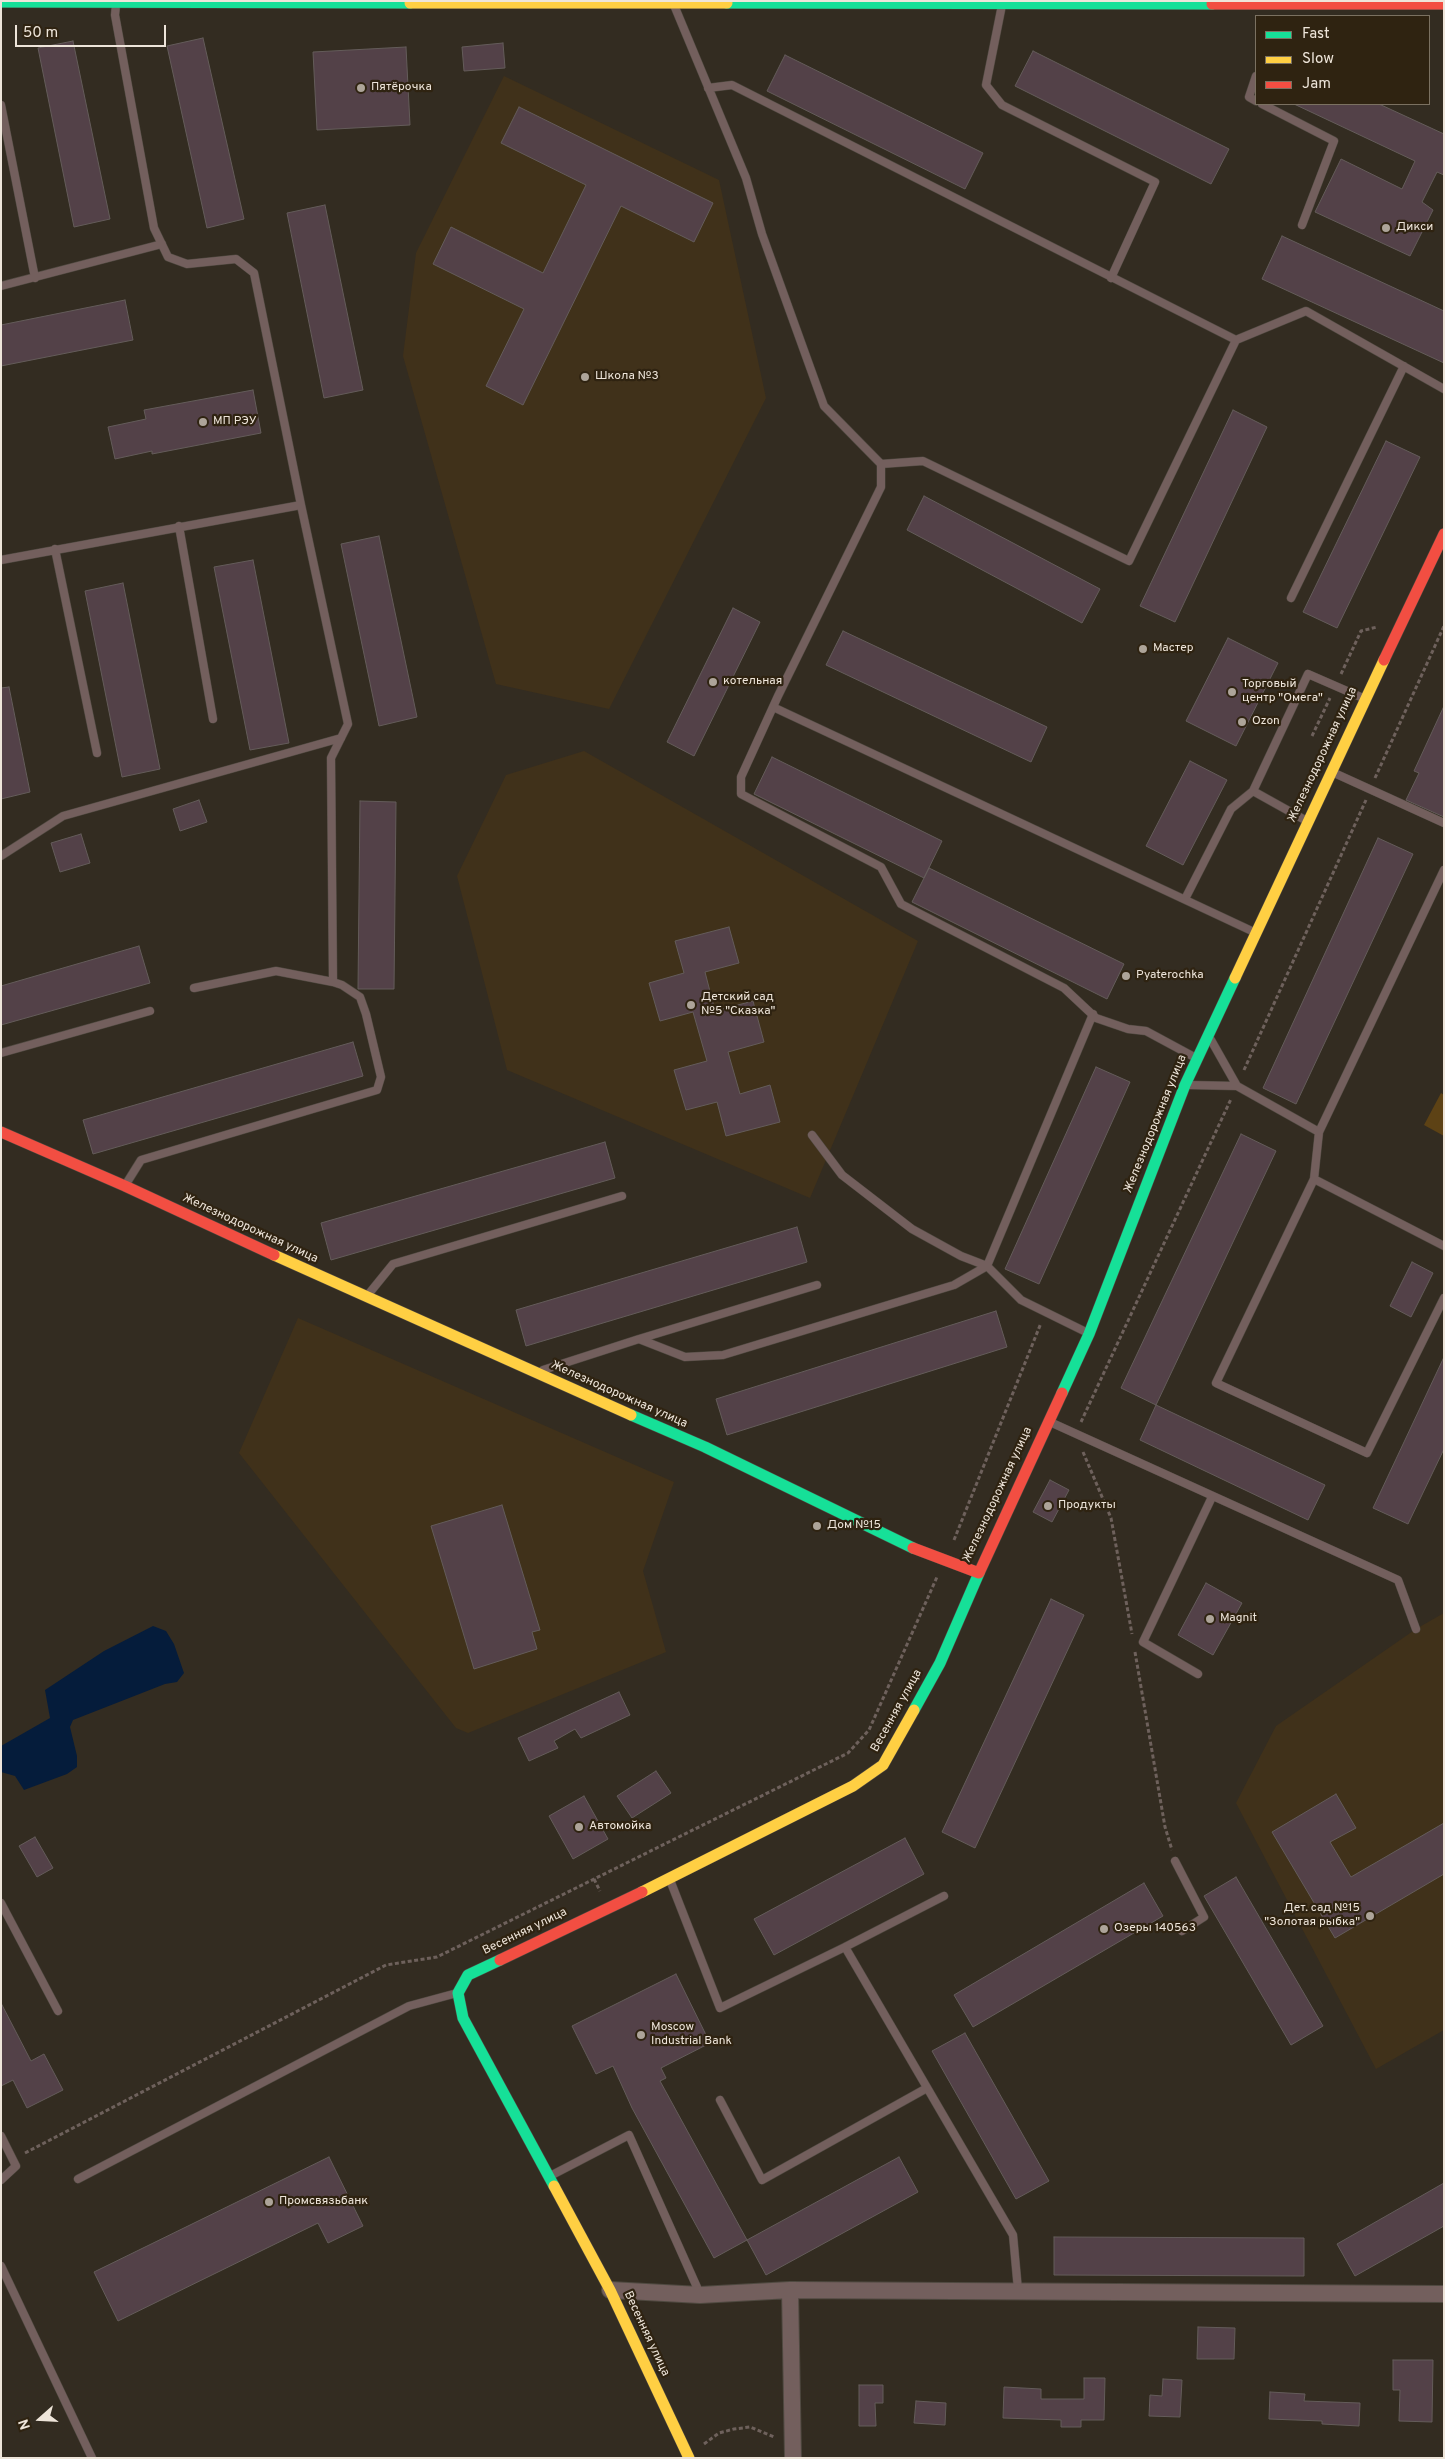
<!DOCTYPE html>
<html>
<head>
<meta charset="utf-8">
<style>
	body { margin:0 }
	#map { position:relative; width:1445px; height:2459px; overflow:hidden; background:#332c21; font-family:Overpass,sans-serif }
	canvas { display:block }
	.frame { position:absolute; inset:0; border:2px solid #eee5da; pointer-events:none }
	.legend { position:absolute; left:1255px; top:15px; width:175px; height:90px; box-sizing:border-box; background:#2f2311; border:1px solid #7b7161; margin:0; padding:6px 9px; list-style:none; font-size:15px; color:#eee5da }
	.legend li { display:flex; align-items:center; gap:10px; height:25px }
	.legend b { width:25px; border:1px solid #7b7161 }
	.north { position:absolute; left:15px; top:2394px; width:50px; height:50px; -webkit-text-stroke:4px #2f2311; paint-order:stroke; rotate:251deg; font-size:14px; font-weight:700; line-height:20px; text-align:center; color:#eee5da }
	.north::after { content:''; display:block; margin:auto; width:18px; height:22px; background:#eee5da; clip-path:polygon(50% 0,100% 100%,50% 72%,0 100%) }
	.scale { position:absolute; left:15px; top:25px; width:151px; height:22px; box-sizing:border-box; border:2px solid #eee5da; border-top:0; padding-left:6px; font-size:15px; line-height:18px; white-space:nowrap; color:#eee5da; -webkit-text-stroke:4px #2f2311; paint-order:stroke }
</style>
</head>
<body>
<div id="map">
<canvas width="1445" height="2459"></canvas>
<div class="frame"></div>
<ul class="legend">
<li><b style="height:6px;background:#16e098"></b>Fast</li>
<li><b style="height:6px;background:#ffcf43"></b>Slow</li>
<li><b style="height:6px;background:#f24e42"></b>Jam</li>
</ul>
<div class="north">N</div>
<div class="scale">50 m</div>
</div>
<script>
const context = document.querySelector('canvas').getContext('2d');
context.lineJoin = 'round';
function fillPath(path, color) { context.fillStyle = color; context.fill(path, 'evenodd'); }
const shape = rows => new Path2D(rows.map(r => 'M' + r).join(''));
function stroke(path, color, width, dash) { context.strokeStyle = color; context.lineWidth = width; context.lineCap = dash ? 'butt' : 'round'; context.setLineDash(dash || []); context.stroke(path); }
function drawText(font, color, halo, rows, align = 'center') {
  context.font = font + ' Overpass,sans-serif'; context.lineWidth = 4.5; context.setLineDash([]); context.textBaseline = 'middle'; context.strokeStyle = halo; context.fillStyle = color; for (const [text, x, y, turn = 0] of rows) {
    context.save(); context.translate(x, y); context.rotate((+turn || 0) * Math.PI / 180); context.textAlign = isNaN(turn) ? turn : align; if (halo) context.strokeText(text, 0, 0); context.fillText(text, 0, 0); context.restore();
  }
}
const built = shape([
	[504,76,719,180,766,398,609,709,496,684,403,356,416,253],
	[584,751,918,941,810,1198,507,1070,457,876,506,775],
	[298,1318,674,1482,643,1571,666,1652,468,1733,456,1728,239,1453],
	[1444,1613,1444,2030,1376,2069,1236,1803,1276,1726,1416,1629]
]);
const green = shape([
	[1441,1093,1444,1095,1444,1136,1424,1125]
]);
const water = shape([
	[153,1626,166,1631,174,1644,184,1673,177,1682,165,1684,73,1720,70,1727,77,1756,77,1767,67,1774,24,1790,15,1776,1,1772,1,1746,50,1718,45,1690,104,1651]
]);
const building = shape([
	[203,38,244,219,207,228,167,46,203,38],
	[73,41,110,219,74,227,38,48,73,41],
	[503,43,505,68,464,71,462,47,503,43],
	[406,47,410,125,317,130,313,52,406,47],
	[1033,51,1229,149,1211,184,1015,86,1033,51],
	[785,55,983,153,965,189,767,91,785,55],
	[1294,104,1379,104,1444,134,1444,175,1437,172,1422,202,1433,210,1410,256,1315,212,1341,159,1402,189,1415,161,1294,104],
	[519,107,713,203,694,242,621,206,523,405,486,386,524,309,433,264,451,227,543,273,586,185,501,143,519,107],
	[325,205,363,390,324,398,287,213,325,205],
	[1282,236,1444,311,1444,363,1262,279,1282,236],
	[125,300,133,340,1,366,1,325,125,300],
	[253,390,261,433,152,454,152,451,115,459,108,427,146,419,144,410,253,390],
	[1233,410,1267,427,1175,622,1140,606,1233,410],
	[1386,441,1420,457,1337,628,1303,612,1386,441],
	[924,496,1100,589,1082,623,907,530,924,496],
	[379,536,417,717,379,726,341,544,379,536],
	[253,560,289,743,250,750,214,567,253,560],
	[123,583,160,769,122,777,85,591,123,583],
	[733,608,760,622,694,756,667,742,733,608],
	[843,631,1047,727,1031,762,826,665,843,631],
	[1228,638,1278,663,1236,746,1186,721,1228,638],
	[9,687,30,792,1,799,1,688,9,687],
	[1444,706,1444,817,1406,800,1419,773,1414,771,1444,706],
	[772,757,942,841,924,878,754,794,772,757],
	[1190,761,1227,780,1183,865,1146,846,1190,761],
	[199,800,207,822,180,831,173,809,199,800],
	[360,801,396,802,394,989,358,989,360,801],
	[81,834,90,863,60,872,51,843,81,834],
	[1378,838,1413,854,1296,1104,1263,1088,1378,838],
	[929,868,1124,964,1107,999,912,902,929,868],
	[729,927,739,963,705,972,715,1011,753,1001,764,1042,728,1052,740,1094,770,1085,780,1122,726,1136,717,1102,686,1110,674,1070,707,1061,693,1012,660,1021,649,983,684,973,675,941,729,927],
	[139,946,150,983,1,1025,1,986,139,946],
	[353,1042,363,1076,93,1154,83,1120,353,1042],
	[1096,1067,1130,1082,1039,1284,1005,1269,1096,1067],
	[1241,1134,1276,1151,1156,1405,1121,1388,1241,1134],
	[605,1142,615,1178,331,1260,321,1223,605,1142],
	[797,1227,807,1262,526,1346,516,1310,797,1227],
	[1412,1262,1433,1273,1411,1317,1390,1306,1412,1262],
	[996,1311,1007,1347,727,1435,716,1399,996,1311],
	[1444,1357,1444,1449,1408,1524,1373,1508,1444,1357],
	[1156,1405,1325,1485,1308,1520,1140,1440,1156,1405],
	[1050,1480,1069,1490,1052,1522,1033,1512,1050,1480],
	[502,1505,540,1630,532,1632,537,1649,474,1669,431,1526,502,1505],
	[1206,1583,1242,1603,1213,1655,1178,1635,1206,1583],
	[1051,1599,1084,1615,975,1848,942,1832,1051,1599],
	[619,1692,630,1715,581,1738,575,1729,554,1741,558,1748,529,1761,518,1738,619,1692],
	[656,1771,671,1793,632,1818,617,1796,656,1771],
	[1336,1794,1356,1828,1330,1842,1351,1877,1444,1823,1444,1874,1335,1938,1272,1832,1336,1794],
	[584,1796,608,1839,573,1859,549,1816,584,1796],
	[35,1837,53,1868,37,1877,19,1846,35,1837],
	[905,1838,924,1874,774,1955,754,1919,905,1838],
	[1236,1877,1323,2026,1291,2045,1204,1896,1236,1877],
	[1144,1883,1163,1916,973,2027,954,1995,1144,1883],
	[676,1974,710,2043,661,2068,666,2078,660,2081,747,2240,714,2258,632,2108,613,2066,596,2074,572,2026,676,1974],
	[1,2003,31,2061,44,2054,63,2090,27,2108,13,2080,1,2086,1,2003],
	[965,2033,1049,2181,1016,2199,932,2051,965,2033],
	[329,2157,363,2226,328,2243,318,2223,118,2321,94,2272,329,2157],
	[899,2157,918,2192,766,2275,747,2240,899,2157],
	[1444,2183,1444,2226,1355,2276,1337,2244,1444,2183],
	[1054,2237,1304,2238,1304,2276,1054,2275,1054,2237],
	[1198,2327,1235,2328,1234,2359,1197,2359,1198,2327],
	[1393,2360,1433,2360,1432,2422,1399,2421,1400,2390,1393,2390,1393,2360],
	[1084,2378,1105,2378,1104,2420,1081,2420,1081,2427,1061,2427,1061,2420,1003,2418,1004,2387,1041,2389,1041,2399,1084,2399,1084,2378],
	[1163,2379,1182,2380,1180,2417,1149,2416,1150,2395,1162,2396,1163,2379],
	[859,2385,883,2385,883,2403,875,2403,876,2426,859,2426,859,2385],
	[1270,2392,1305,2394,1304,2401,1360,2403,1359,2426,1322,2424,1322,2421,1269,2419,1270,2392],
	[916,2401,946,2403,945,2425,914,2423,916,2401]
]);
const path = shape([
	[1341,674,1361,631,1377,627],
	[1312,736,1330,698],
	[1375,778,1444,626],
	[1244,1070,1366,800],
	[1081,1422,1231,1099],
	[1083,1452,1111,1518,1132,1634],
	[954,1540,1041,1323],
	[1135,1652,1165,1827,1172,1850],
	[594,1879,600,1891],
	[25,2153,386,1965,437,1957,848,1753,869,1730,937,1577],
	[704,2444,719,2433,734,2429,750,2427,774,2437]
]);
const lane = shape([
	[116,5,115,15,154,228,168,257,187,264,236,259,254,273,301,505,348,724,331,758,333,982,342,985,360,997,366,1014,381,1077,377,1090,141,1160,126,1184],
	[674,5,746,178,762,234,824,406,881,464,881,487,778,696,741,777,741,794,881,867,901,904,1064,988,1096,1018,1128,1029,1146,1031,1196,1058],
	[1002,5,986,85,1002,105,1155,182,1111,278],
	[1256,76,1249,97,1256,101],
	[708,88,732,85,1236,340,1306,311,1444,389],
	[1262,104,1334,141,1302,225],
	[1,105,35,278],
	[1,286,162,244],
	[881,464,923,461,1129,561,1236,340],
	[179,526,213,719],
	[55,549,97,753],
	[1,560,301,505],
	[1291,598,1404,366],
	[773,707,1254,932],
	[1332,772,1444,823],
	[1305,820,1253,791,1308,674,1363,698],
	[1,856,63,816,341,738],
	[1444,870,1319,1132,1314,1179,1216,1383,1367,1453,1444,1298],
	[1185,899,1231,809,1253,791],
	[194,988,276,971,333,982],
	[1211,1040,1237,1086],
	[1,1053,150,1011],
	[1188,1085,1237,1086,1319,1132],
	[812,1135,842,1175,912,1229,961,1256,987,1266],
	[1314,1179,1444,1246],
	[367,1296,393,1264,622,1196],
	[1088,1333,1021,1300,987,1266,1093,1014],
	[639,1339,817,1285],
	[543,1370,639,1339,685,1357,723,1355,954,1285,987,1266],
	[1050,1422,1398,1580,1416,1629],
	[1198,1674,1143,1642,1212,1497],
	[1175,1861,1204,1917,1182,1931],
	[670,1880,720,2008,845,1947,1013,2235,1018,2290],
	[1,1903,58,2011],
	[845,1947,944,1896],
	[720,2100,762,2180,927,2088],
	[1,2136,16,2166,1,2180],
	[552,2175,629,2135,700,2294],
	[78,2179,409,2006,457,1993],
	[1,2266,92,2458]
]);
const street = shape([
	[610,2290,700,2295,790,2290,1444,2294],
	[790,2290,793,2458]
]);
const fast = shape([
	[1,2,410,3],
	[727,3,1212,4],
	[1062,1393,1089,1334,1185,1085,1235,978],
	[631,1415,705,1447,913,1548],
	[914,1710,940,1663,979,1573],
	[500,1960,468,1975,458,1993,463,2018,554,2186]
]);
const slow = shape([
	[410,3,727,3],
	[1235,978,1384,660],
	[274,1255,631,1415],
	[642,1892,853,1786,883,1765,914,1710],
	[554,2186,610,2290,689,2458]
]);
const jam = shape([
	[1212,4,1444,4],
	[1384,660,1444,534],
	[1,1132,125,1186,274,1255],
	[913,1548,979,1573,1062,1393],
	[500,1960,642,1892]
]);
const markers = [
	[361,88,5,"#ada499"],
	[1386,228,5,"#ada499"],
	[585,377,5,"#ada499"],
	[203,422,5,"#ada499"],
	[1143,649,5,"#ada499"],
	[713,682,5,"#ada499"],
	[1232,692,5,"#ada499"],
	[1242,722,5,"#ada499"],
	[1126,976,5,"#ada499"],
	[691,1005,5,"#ada499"],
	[1048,1506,5,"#ada499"],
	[817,1526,5,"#ada499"],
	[1210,1619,5,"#ada499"],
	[579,1827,5,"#ada499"],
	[1370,1916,5,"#ada499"],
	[1104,1929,5,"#ada499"],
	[641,2035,5,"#ada499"],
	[269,2202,5,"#ada499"]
];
const poiNames = [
	["Пятёрочка",371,88],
	["Дикси",1396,228],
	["Школа №3",595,377],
	["МП РЭУ",213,422],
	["Мастер",1153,649],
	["котельная",723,682],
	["Торговый",1242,685],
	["центр \"Омега\"",1242,699],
	["Ozon",1252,722],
	["Pyaterochka",1136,976],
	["Детский сад",701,998],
	["№5 \"Сказка\"",701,1012],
	["Продукты",1058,1506],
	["Дом №15",827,1526],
	["Magnit",1220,1619],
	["Автомойка",589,1827],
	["Дет. сад №15",1360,1909,"right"],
	["\"Золотая рыбка\"",1360,1923,"right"],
	["Озеры 140563",1114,1929],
	["Moscow",651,2028],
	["Industrial Bank",651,2042],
	["Промсвязьбанк",279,2202]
];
const streetNames = [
	["Железнодорожная улица",1323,755,-65],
	["Железнодорожная улица",1156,1124,-68],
	["Железнодорожная улица",250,1229,25],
	["Железнодорожная улица",619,1395,24],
	["Железнодорожная улица",998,1495,-65],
	["Весенняя улица",897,1711,-61],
	["Весенняя улица",525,1932,-26],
	["Весенняя улица",646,2334,65]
];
fillPath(built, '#40311a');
fillPath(green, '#5d4215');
fillPath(water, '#051c3b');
fillPath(building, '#534148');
stroke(building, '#645c5a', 1);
stroke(lane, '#4f4940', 9);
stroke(street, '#4f4940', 18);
stroke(fast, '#4f4940', 12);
stroke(slow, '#4f4940', 12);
stroke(jam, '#4f4940', 12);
stroke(path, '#6e615c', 3, [4, 2.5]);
stroke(lane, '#735f5d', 8);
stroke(street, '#735f5d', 16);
stroke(fast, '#16e098', 11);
stroke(slow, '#ffcf43', 11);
stroke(jam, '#f24e42', 11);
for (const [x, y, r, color] of markers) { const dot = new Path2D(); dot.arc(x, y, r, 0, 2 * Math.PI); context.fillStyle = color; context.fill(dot); stroke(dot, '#2f2311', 2); }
drawText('12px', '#eee5da', '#2f2311', poiNames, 'left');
drawText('12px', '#eee5da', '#2f2311', streetNames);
</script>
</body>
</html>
